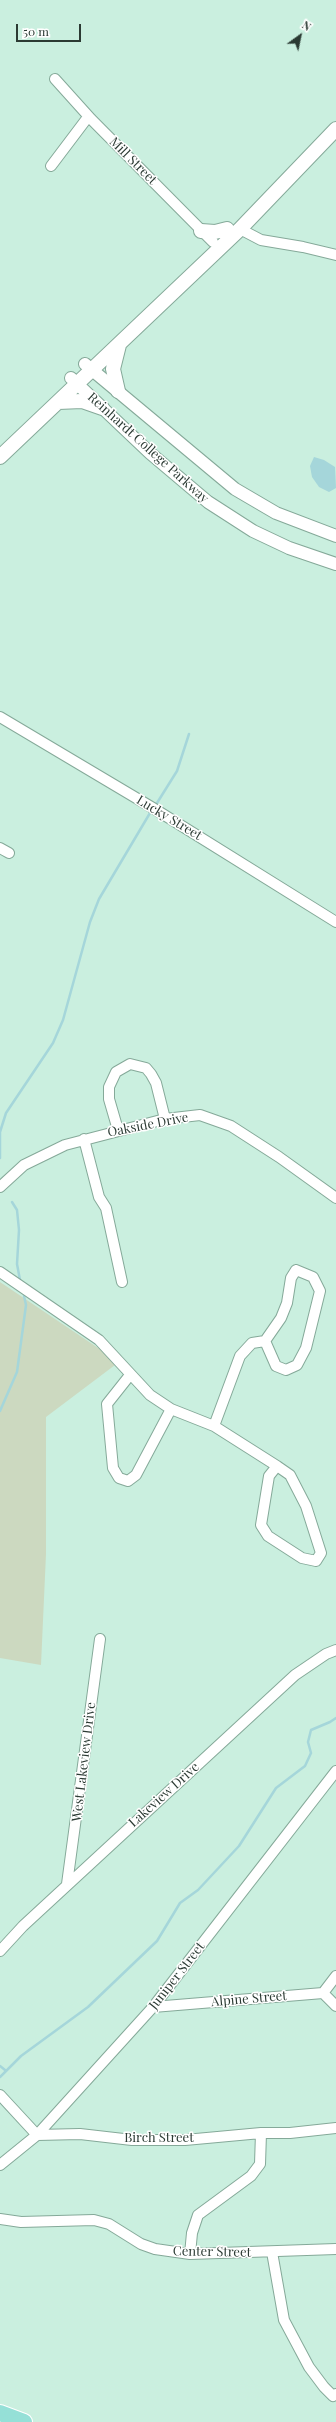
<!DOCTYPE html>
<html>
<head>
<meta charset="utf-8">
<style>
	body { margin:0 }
	#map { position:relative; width:336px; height:2422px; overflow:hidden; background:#caefdf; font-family:"Playfair Display",serif }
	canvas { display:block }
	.north { position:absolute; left:280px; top:16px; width:40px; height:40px; -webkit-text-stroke:3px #fff; paint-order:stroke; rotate:33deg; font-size:11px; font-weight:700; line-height:16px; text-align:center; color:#2b3a33 }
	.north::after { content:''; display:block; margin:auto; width:14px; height:18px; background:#2b3a33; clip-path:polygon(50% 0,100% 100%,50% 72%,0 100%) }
	.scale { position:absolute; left:16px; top:24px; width:65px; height:18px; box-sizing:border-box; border:2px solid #2b3a33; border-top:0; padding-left:5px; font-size:12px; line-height:14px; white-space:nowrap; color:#2b3a33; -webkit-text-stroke:3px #fff; paint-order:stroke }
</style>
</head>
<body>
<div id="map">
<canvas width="336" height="2422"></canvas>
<div class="north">N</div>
<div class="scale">50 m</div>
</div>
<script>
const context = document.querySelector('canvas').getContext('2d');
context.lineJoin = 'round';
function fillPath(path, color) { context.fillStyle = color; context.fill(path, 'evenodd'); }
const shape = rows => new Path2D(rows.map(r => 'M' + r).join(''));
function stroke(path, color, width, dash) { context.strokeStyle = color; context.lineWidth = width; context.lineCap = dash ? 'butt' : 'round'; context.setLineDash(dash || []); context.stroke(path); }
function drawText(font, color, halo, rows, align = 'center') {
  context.font = font + ' "Playfair Display",serif'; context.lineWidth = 3; context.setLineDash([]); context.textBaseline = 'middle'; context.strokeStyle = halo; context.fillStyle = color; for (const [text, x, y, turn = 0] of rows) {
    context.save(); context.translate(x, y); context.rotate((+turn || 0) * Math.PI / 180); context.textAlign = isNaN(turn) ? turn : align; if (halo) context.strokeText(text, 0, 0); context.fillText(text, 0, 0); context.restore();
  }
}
const green = shape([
	[0,1282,119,1362,46,1417,46,1554,41,1665,0,1658]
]);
const water = shape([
	[314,457,324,460,335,467,336,488,329,492,319,487,312,477,310,466]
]);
const stream = shape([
	[157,803,177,771,189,734],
	[0,1158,0,1132,6,1113,53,1043,63,1020,90,922,99,899,150,813],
	[12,1202,17,1210,19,1230,17,1264,20,1280],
	[0,1411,17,1372,26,1305,24,1296],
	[0,2066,5,2070],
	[0,2077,21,2056,88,2007,157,1941,180,1903,198,1890,239,1846,276,1788,305,1766,311,1753,308,1742,311,1730,330,1722,336,1718]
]);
const minor = shape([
	[55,79,91,119,213,242],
	[51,166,88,117],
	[240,229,261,240,303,247,336,255],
	[0,717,153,808,336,922],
	[0,848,9,853],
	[118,1130,109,1099,109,1087,116,1072,130,1064,146,1068,151,1074,156,1083,165,1119],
	[84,1139,99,1197,106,1208,122,1282],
	[0,1187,24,1165,65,1145,165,1119,200,1115,231,1126,279,1157,336,1198],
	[296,1270,313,1277,320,1291,306,1348,297,1365,286,1370,276,1366,265,1341,281,1318,287,1303,291,1278,296,1270],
	[0,1272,99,1340,150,1395,171,1409,214,1426,277,1466],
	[130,1375,107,1404,113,1468,119,1478,128,1481,136,1475,171,1409],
	[214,1426,240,1356,252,1343,265,1341],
	[277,1466,290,1475,306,1506,321,1553,316,1561,302,1558,268,1536,261,1525,269,1476,277,1466],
	[67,1884,100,1639],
	[0,1951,23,1926,295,1675,326,1654,336,1650],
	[323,1993,336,2006],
	[153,2007,323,1993,336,1976],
	[0,2095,37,2135,80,2134,132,2140,185,2140,261,2133,290,2133,336,2128],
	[0,2165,37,2135,153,2007,336,1771],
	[0,2219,21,2222,94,2220,109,2224,141,2244,155,2249,190,2254,336,2249],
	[272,2252,284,2320,309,2367,324,2387,333,2396,336,2394],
	[190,2254,192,2233,198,2215,251,2176,260,2164,261,2133]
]);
const tertiary = shape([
	[85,364,235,489,276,513,336,536],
	[71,378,150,453,208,502,253,531,289,548,336,564]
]);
const secondary = shape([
	[201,231,215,232,227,229],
	[118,391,113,369,119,345],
	[58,402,82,401,102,408],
	[0,457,240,229,336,129]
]);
const primary = shape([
	[0,2413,24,2422]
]);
const streetNames = [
	["Mill Street",133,161,45],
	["Reinhardt College Parkway",148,448,42],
	["Lucky Street",169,818,31],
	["Oakside Drive",148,1125,-11],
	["West Lakeview Drive",84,1762,-83],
	["Lakeview Drive",164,1795,-42],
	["Juniper Street",177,1976,-52],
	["Alpine Street",249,1999,-5],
	["Birch Street",159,2138],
	["Center Street",212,2252,1]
];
fillPath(green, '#ccd9c0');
fillPath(water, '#a5d6da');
stroke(stream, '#a5d6da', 2.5);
stroke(minor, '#85a999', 12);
stroke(tertiary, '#85a999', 14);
stroke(secondary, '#85a999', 16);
stroke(primary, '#fff', 18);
stroke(minor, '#fff', 10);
stroke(tertiary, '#fff', 12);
stroke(secondary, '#fff', 14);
stroke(primary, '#95e0d7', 16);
drawText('13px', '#2b3a33', '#fff', streetNames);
</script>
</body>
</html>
